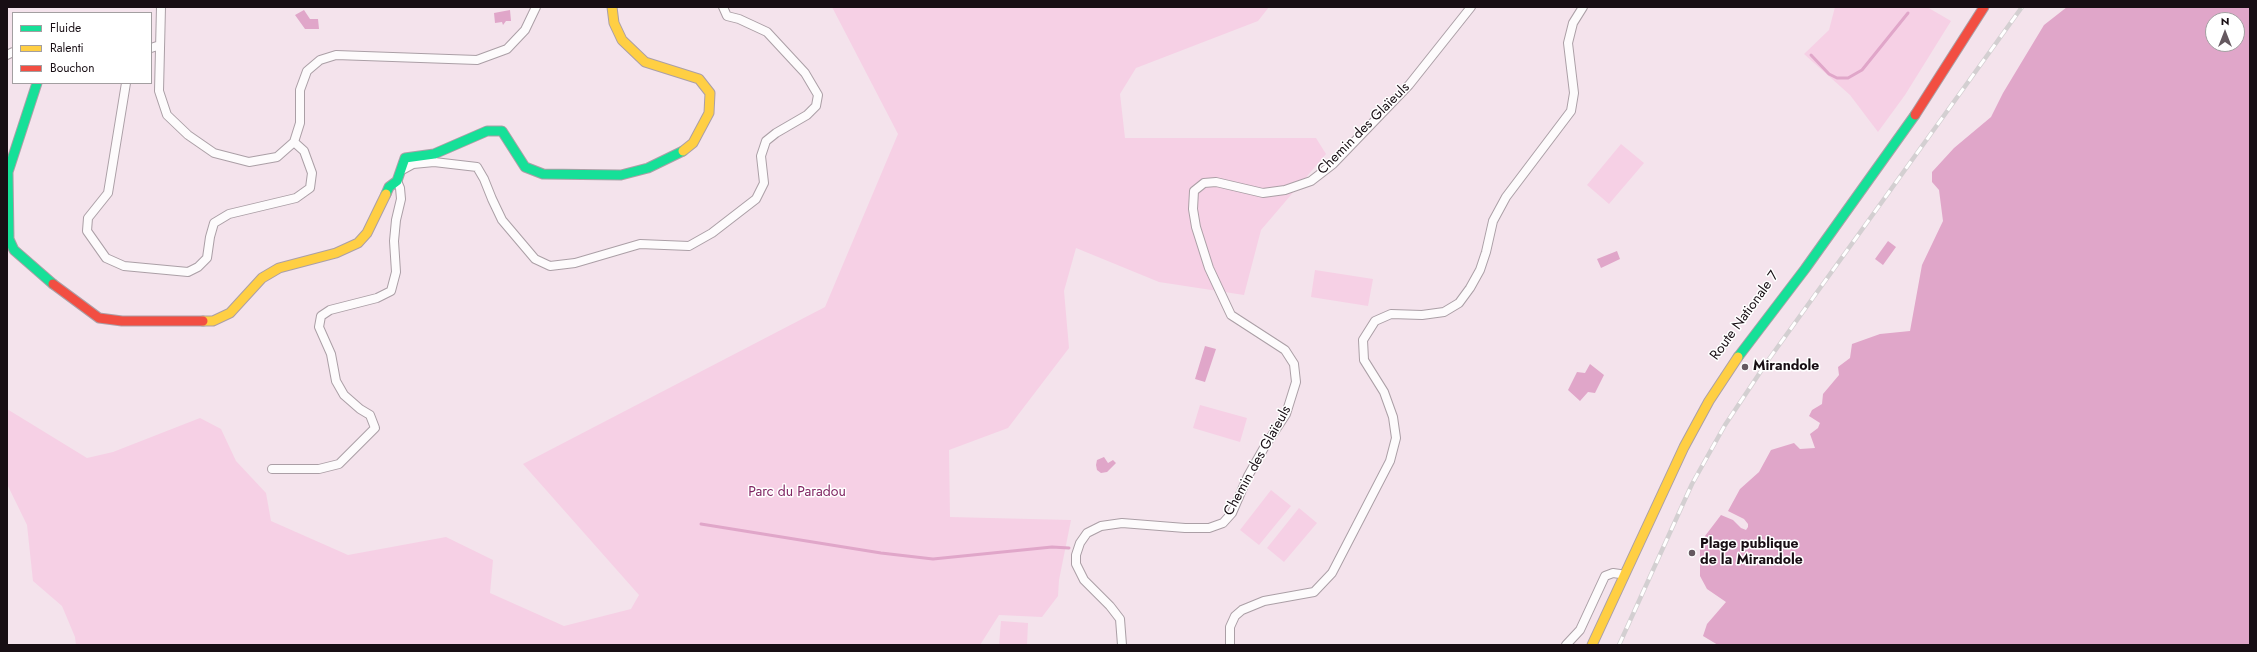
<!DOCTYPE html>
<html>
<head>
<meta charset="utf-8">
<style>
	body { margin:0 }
	#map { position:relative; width:2257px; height:652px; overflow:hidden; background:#f4e3ec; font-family:Jost,sans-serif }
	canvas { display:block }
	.frame { position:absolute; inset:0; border:8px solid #180e14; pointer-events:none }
	.legend { position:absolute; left:12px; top:12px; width:140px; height:72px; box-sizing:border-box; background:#fff; border:1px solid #a39fa1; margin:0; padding:5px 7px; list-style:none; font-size:12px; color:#180e14 }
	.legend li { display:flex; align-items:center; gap:8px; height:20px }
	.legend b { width:20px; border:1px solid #a39fa1 }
	.north { position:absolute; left:2205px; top:12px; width:40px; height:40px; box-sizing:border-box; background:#fff; border:1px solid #a39fa1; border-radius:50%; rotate:0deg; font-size:11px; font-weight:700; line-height:16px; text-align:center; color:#180e14 }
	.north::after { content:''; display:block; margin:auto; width:14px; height:18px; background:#655960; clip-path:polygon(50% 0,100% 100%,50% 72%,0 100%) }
</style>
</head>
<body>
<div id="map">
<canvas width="2257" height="652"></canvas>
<div class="frame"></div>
<ul class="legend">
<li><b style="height:5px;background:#16e098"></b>Fluide</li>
<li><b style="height:5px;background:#ffcf43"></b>Ralenti</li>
<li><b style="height:5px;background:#f24e42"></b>Bouchon</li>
</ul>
<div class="north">N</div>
</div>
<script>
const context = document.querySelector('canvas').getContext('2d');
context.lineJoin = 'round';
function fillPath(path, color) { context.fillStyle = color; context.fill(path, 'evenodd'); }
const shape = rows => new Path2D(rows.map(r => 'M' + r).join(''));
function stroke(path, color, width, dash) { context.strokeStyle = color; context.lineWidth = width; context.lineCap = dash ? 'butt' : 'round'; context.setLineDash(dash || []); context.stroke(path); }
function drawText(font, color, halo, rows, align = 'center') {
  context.font = font + ' Jost,sans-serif'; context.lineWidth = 3; context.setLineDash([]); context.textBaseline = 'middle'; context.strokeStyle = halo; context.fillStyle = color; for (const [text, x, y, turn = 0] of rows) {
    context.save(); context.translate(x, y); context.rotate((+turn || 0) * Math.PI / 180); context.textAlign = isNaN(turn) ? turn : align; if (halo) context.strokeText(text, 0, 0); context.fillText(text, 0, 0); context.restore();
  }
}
const green = shape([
	[832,7,1269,7,1258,21,1136,68,1120,94,1125,138,1316,138,1326,154,1261,230,1244,295,1159,282,1076,248,1064,291,1069,348,1008,428,949,450,950,517,1071,520,1059,580,1058,596,1042,617,999,615,980,645,76,645,75,637,62,606,33,581,27,525,7,484,7,409,87,458,113,452,200,418,221,429,236,461,266,493,271,521,348,555,446,537,493,560,490,593,564,626,631,609,639,595,523,464,825,307,898,134],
	[1835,7,1927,7,1951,21,1905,95,1878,132,1850,95,1804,54,1829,30],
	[1621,144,1644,163,1609,204,1587,185],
	[1315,270,1373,279,1368,306,1311,297],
	[1200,405,1247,418,1240,442,1193,428],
	[1271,490,1291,506,1259,545,1240,530],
	[1299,508,1317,523,1284,562,1267,548],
	[1001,621,1028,623,1027,645,999,645]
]);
const water = shape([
	[2067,7,2250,7,2250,645,1718,645,1703,636,1707,624,1726,602,1707,589,1700,576,1700,549,1705,536,1721,515,1733,520,1741,528,1746,530,1748,527,1748,524,1744,519,1728,511,1740,489,1759,472,1771,450,1794,443,1800,449,1815,448,1810,434,1818,428,1820,423,1809,416,1812,410,1822,404,1823,394,1839,375,1838,367,1850,358,1852,344,1880,334,1910,331,1922,265,1943,221,1939,190,1932,182,1932,172,1954,148,1991,117,2003,93,2044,25],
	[2213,20,2237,20,2237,44,2213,44],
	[304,10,310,19,318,19,319,29,305,29,295,15],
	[510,10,511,21,506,21,503,25,502,22,495,23,494,13],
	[1888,241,1896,247,1883,265,1875,259],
	[1617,251,1620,259,1601,268,1597,259],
	[1205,346,1216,349,1205,382,1195,379],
	[1590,364,1604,375,1595,393,1588,392,1580,401,1568,390,1577,372,1585,373],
	[1104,457,1108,463,1113,460,1116,463,1107,472,1101,473,1097,470,1096,465,1097,460]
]);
const stream = shape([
	[1811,55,1829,74,1837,78,1848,78,1862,70,1908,13],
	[701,524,881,553,933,559,1052,547,1069,548]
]);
const street = shape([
	[161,7,159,91,167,115,188,135,214,153,249,162,277,157,294,142,300,123,300,90,307,71,320,60,336,55,477,60,507,49,525,30,536,7],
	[151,48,160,45],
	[7,55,13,52],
	[126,83,108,193,88,218,87,231,106,258,124,266,188,272,198,267,207,258,210,237,214,223,229,214,296,198,310,188,312,173,304,151,294,142],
	[402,170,413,164,434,162,477,167,484,179,492,199,502,220,535,259,550,266,575,263,640,244,689,246,712,233,756,199,764,183,761,156,766,141,776,133,807,115,816,106,818,95,805,73,767,32,739,19,727,16,723,7],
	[272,469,319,469,339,464,375,428,370,415,360,409,344,395,336,381,331,354,319,327,321,316,330,310,377,298,391,291,396,272,394,241,396,220,401,199,400,188,397,181],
	[1122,645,1120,619,1110,606,1084,580,1076,564,1076,555,1080,543,1087,533,1101,526,1122,523,1185,528,1209,528,1223,523,1232,513,1248,476,1265,446,1286,414,1296,382,1294,364,1285,350,1231,315,1209,268,1196,227,1193,209,1194,191,1204,183,1216,182,1263,193,1285,190,1311,181,1333,164,1409,85,1471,7],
	[1230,645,1230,627,1235,616,1242,610,1264,601,1314,592,1332,573,1390,461,1396,438,1393,417,1384,392,1364,360,1363,340,1375,321,1391,314,1422,315,1444,312,1459,303,1470,288,1480,270,1486,252,1493,221,1506,197,1571,111,1574,93,1568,43,1573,23,1583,7],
	[1566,645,1580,630,1605,576,1613,573,1620,574]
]);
const fast = shape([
	[37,83,8,172,9,239,14,250,53,284],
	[386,194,389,187,397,181,405,158,434,154,487,131,502,131,525,167,543,174,621,175,648,168,683,151],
	[1738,357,1805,269,1915,115]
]);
const slow = shape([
	[612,7,614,23,622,40,645,62,699,79,710,93,709,113,693,143,683,151],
	[203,321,213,321,230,313,262,278,279,268,336,253,358,243,367,233,386,194],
	[1592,645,1684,447,1709,401,1738,357]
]);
const jam = shape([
	[1915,115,1984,7],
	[53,284,99,318,122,321,203,321]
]);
const rail = shape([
	[1619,645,1692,484,1725,425,1769,359,2022,7]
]);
const markers = [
	[1745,367,4,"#655960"],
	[1692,553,4,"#655960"]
];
const streetNames = [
	["Chemin des Glaïeuls",1364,129,-45],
	["Route Nationale 7",1745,316,-54],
	["Chemin des Glaïeuls",1258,461,-61]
];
const poiNames = [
	["Mirandole",1753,367],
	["Plage publique",1700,545],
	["de la Mirandole",1700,561]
];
const parkNames = [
	["Parc du Paradou",797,493]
];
fillPath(green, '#f6d0e5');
fillPath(water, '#e0a6c9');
stroke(stream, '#e0a6c9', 3);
stroke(street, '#ab9fa6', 10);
stroke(fast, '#ab9fa6', 11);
stroke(slow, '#ab9fa6', 11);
stroke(jam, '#ab9fa6', 11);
stroke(street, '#fdfbfc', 8);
stroke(fast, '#16e098', 9);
stroke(slow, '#ffcf43', 9);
stroke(jam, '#f24e42', 9);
stroke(rail, '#d3cfd1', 4.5);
stroke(rail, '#fff', 3, [9]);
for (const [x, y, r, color] of markers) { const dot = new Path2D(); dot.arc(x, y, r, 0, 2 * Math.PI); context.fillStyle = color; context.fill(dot); stroke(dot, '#fff', 1.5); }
drawText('14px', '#180e14', '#fff', streetNames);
drawText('bold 14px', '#180e14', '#fff', poiNames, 'left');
drawText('14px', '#802663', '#fff', parkNames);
</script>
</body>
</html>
